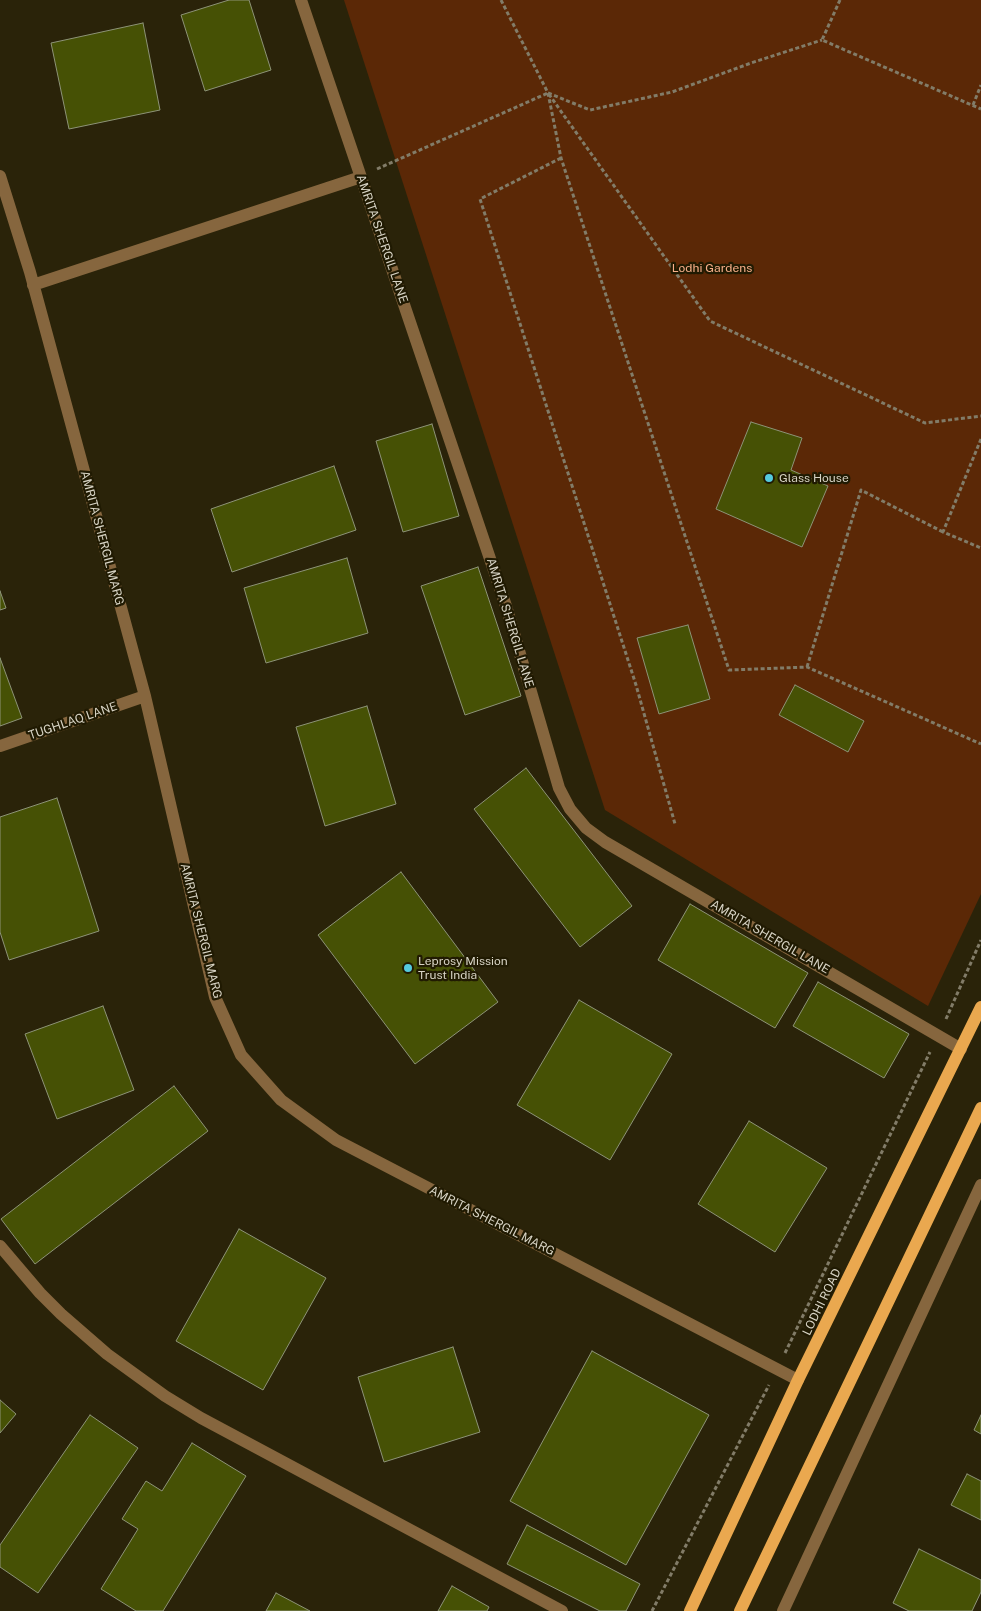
<!DOCTYPE html>
<html>
<head>
<meta charset="utf-8">
<style>
	body { margin:0 }
	canvas { display:block; background:#2a2309 }
</style>
</head>
<body>
<canvas width="981" height="1611"></canvas>
<script>
const context = document.querySelector('canvas').getContext('2d');
context.lineJoin = 'round';
function fillPath(path, color) { context.fillStyle = color; context.fill(path, 'evenodd'); }
const shape = rows => new Path2D(rows.map(r => 'M' + r).join(''));
function stroke(path, color, width, dash) { context.strokeStyle = color; context.lineWidth = width; context.lineCap = dash ? 'butt' : 'round'; context.setLineDash(dash || []); context.stroke(path); }
function drawText(font, color, halo, rows, align = 'center') {
  context.font = font + ' "Public Sans",sans-serif'; context.lineWidth = 4.5; context.setLineDash([]); context.textBaseline = 'middle'; context.strokeStyle = halo; context.fillStyle = color; for (const [text, x, y, turn = 0] of rows) {
    context.save(); context.translate(x, y); context.rotate((+turn || 0) * Math.PI / 180); context.textAlign = isNaN(turn) ? turn : align; if (halo) context.strokeText(text, 0, 0); context.fillText(text, 0, 0); context.restore();
  }
}
const green = shape([
	[344,0,981,0,981,894,928,1006,605,810]
]);
const building = shape([
	[229,0,249,0,271,70,205,91,181,15,229,0],
	[143,23,160,110,69,129,51,43,143,23],
	[751,422,802,438,791,470,828,486,802,547,716,509,751,422],
	[432,424,459,516,403,532,376,441,432,424],
	[334,466,356,530,232,572,211,509,334,466],
	[347,558,368,633,266,663,244,588,347,558],
	[478,567,521,696,465,715,421,586,478,567],
	[0,591,6,608,0,610,0,591],
	[688,625,710,699,659,714,637,638,688,625],
	[0,658,22,718,0,726,0,658],
	[795,685,864,721,848,752,779,715,795,685],
	[367,706,396,804,325,826,296,727,367,706],
	[526,768,632,906,580,947,474,809,526,768],
	[57,798,99,931,9,960,0,932,0,817,57,798],
	[401,872,498,1002,415,1064,318,935,401,872],
	[690,904,808,973,775,1028,658,960,690,904],
	[818,982,909,1034,884,1078,793,1026,818,982],
	[579,1000,672,1054,610,1160,517,1105,579,1000],
	[103,1006,134,1090,57,1119,25,1034,103,1006],
	[174,1086,208,1131,35,1264,1,1219,174,1086],
	[749,1121,827,1168,775,1252,698,1204,749,1121],
	[239,1229,326,1278,263,1390,176,1341,239,1229],
	[453,1347,480,1432,384,1462,358,1377,453,1347],
	[592,1351,709,1415,626,1565,510,1501,592,1351],
	[0,1400,16,1414,0,1433,0,1400],
	[90,1415,138,1448,38,1593,0,1567,0,1545,90,1415],
	[981,1415,981,1434,974,1430,981,1415],
	[192,1443,246,1476,163,1611,136,1611,101,1589,138,1529,122,1519,146,1481,162,1491,192,1443],
	[967,1474,981,1481,981,1520,951,1505,967,1474],
	[527,1525,640,1584,626,1611,600,1611,507,1564,527,1525],
	[919,1549,981,1580,981,1592,972,1611,909,1611,893,1603,919,1549],
	[452,1586,489,1607,487,1611,438,1611,452,1586],
	[276,1593,310,1611,266,1611,276,1593]
]);
const path = shape([
	[501,0,548,93,561,158,729,670,807,667,981,744],
	[840,0,822,40,981,109],
	[548,93,590,110,672,92,751,63,822,40],
	[973,105,981,85],
	[561,158,480,199,636,685,675,824],
	[377,169,548,93,710,321,925,423,981,416],
	[981,439,943,532,981,548],
	[807,667,861,490,943,532],
	[946,1019,981,940],
	[785,1353,930,1052],
	[652,1611,769,1385]
]);
const minor = shape([
	[301,0,506,606,559,788,570,809,586,828,605,842,961,1049],
	[0,176,30,272,145,696,215,997,241,1055,281,1100,336,1140,798,1380],
	[33,285,361,177],
	[0,746,145,696],
	[0,1246,40,1293,61,1314,107,1354,165,1396,201,1418,562,1611],
	[783,1611,981,1185]
]);
const major = shape([
	[690,1611,798,1380,981,1007],
	[740,1611,981,1108]
]);
const markers = [
	[769,478,5,"#55cade"],
	[408,968,5,"#55cade"]
];
const streetNames = [
	["AMRITA SHERGIL LANE",382,239,71],
	["AMRITA SHERGIL MARG",102,538,75],
	["AMRITA SHERGIL LANE",510,623,73],
	["TUGHLAQ LANE",73,721,-19],
	["AMRITA SHERGIL MARG",201,931,76],
	["AMRITA SHERGIL LANE",770,937,30],
	["AMRITA SHERGIL MARG",492,1221,27],
	["LODHI ROAD",822,1302,-64]
];
const parkNames = [
	["Lodhi Gardens",712,268]
];
const poiNames = [
	["Glass House",779,478],
	["Leprosy Mission",418,961],
	["Trust India",418,975]
];
fillPath(green, '#5b2806');
fillPath(building, '#465105');
stroke(building, '#8d9377', 1);
stroke(path, '#827c68', 3, [4, 2.5]);
stroke(minor, '#86663e', 12);
stroke(major, '#eaa84f', 12);
for (const [x, y, r, color] of markers) { const dot = new Path2D(); dot.arc(x, y, r, 0, 2 * Math.PI); context.fillStyle = color; context.fill(dot); stroke(dot, '#201a02', 2); }
drawText('12px', '#d7d3c4', '#201a02', streetNames);
drawText('12px', '#f8b08a', '#201a02', parkNames);
drawText('12px', '#d7d3c4', '#201a02', poiNames, 'left');
</script>
</body>
</html>
